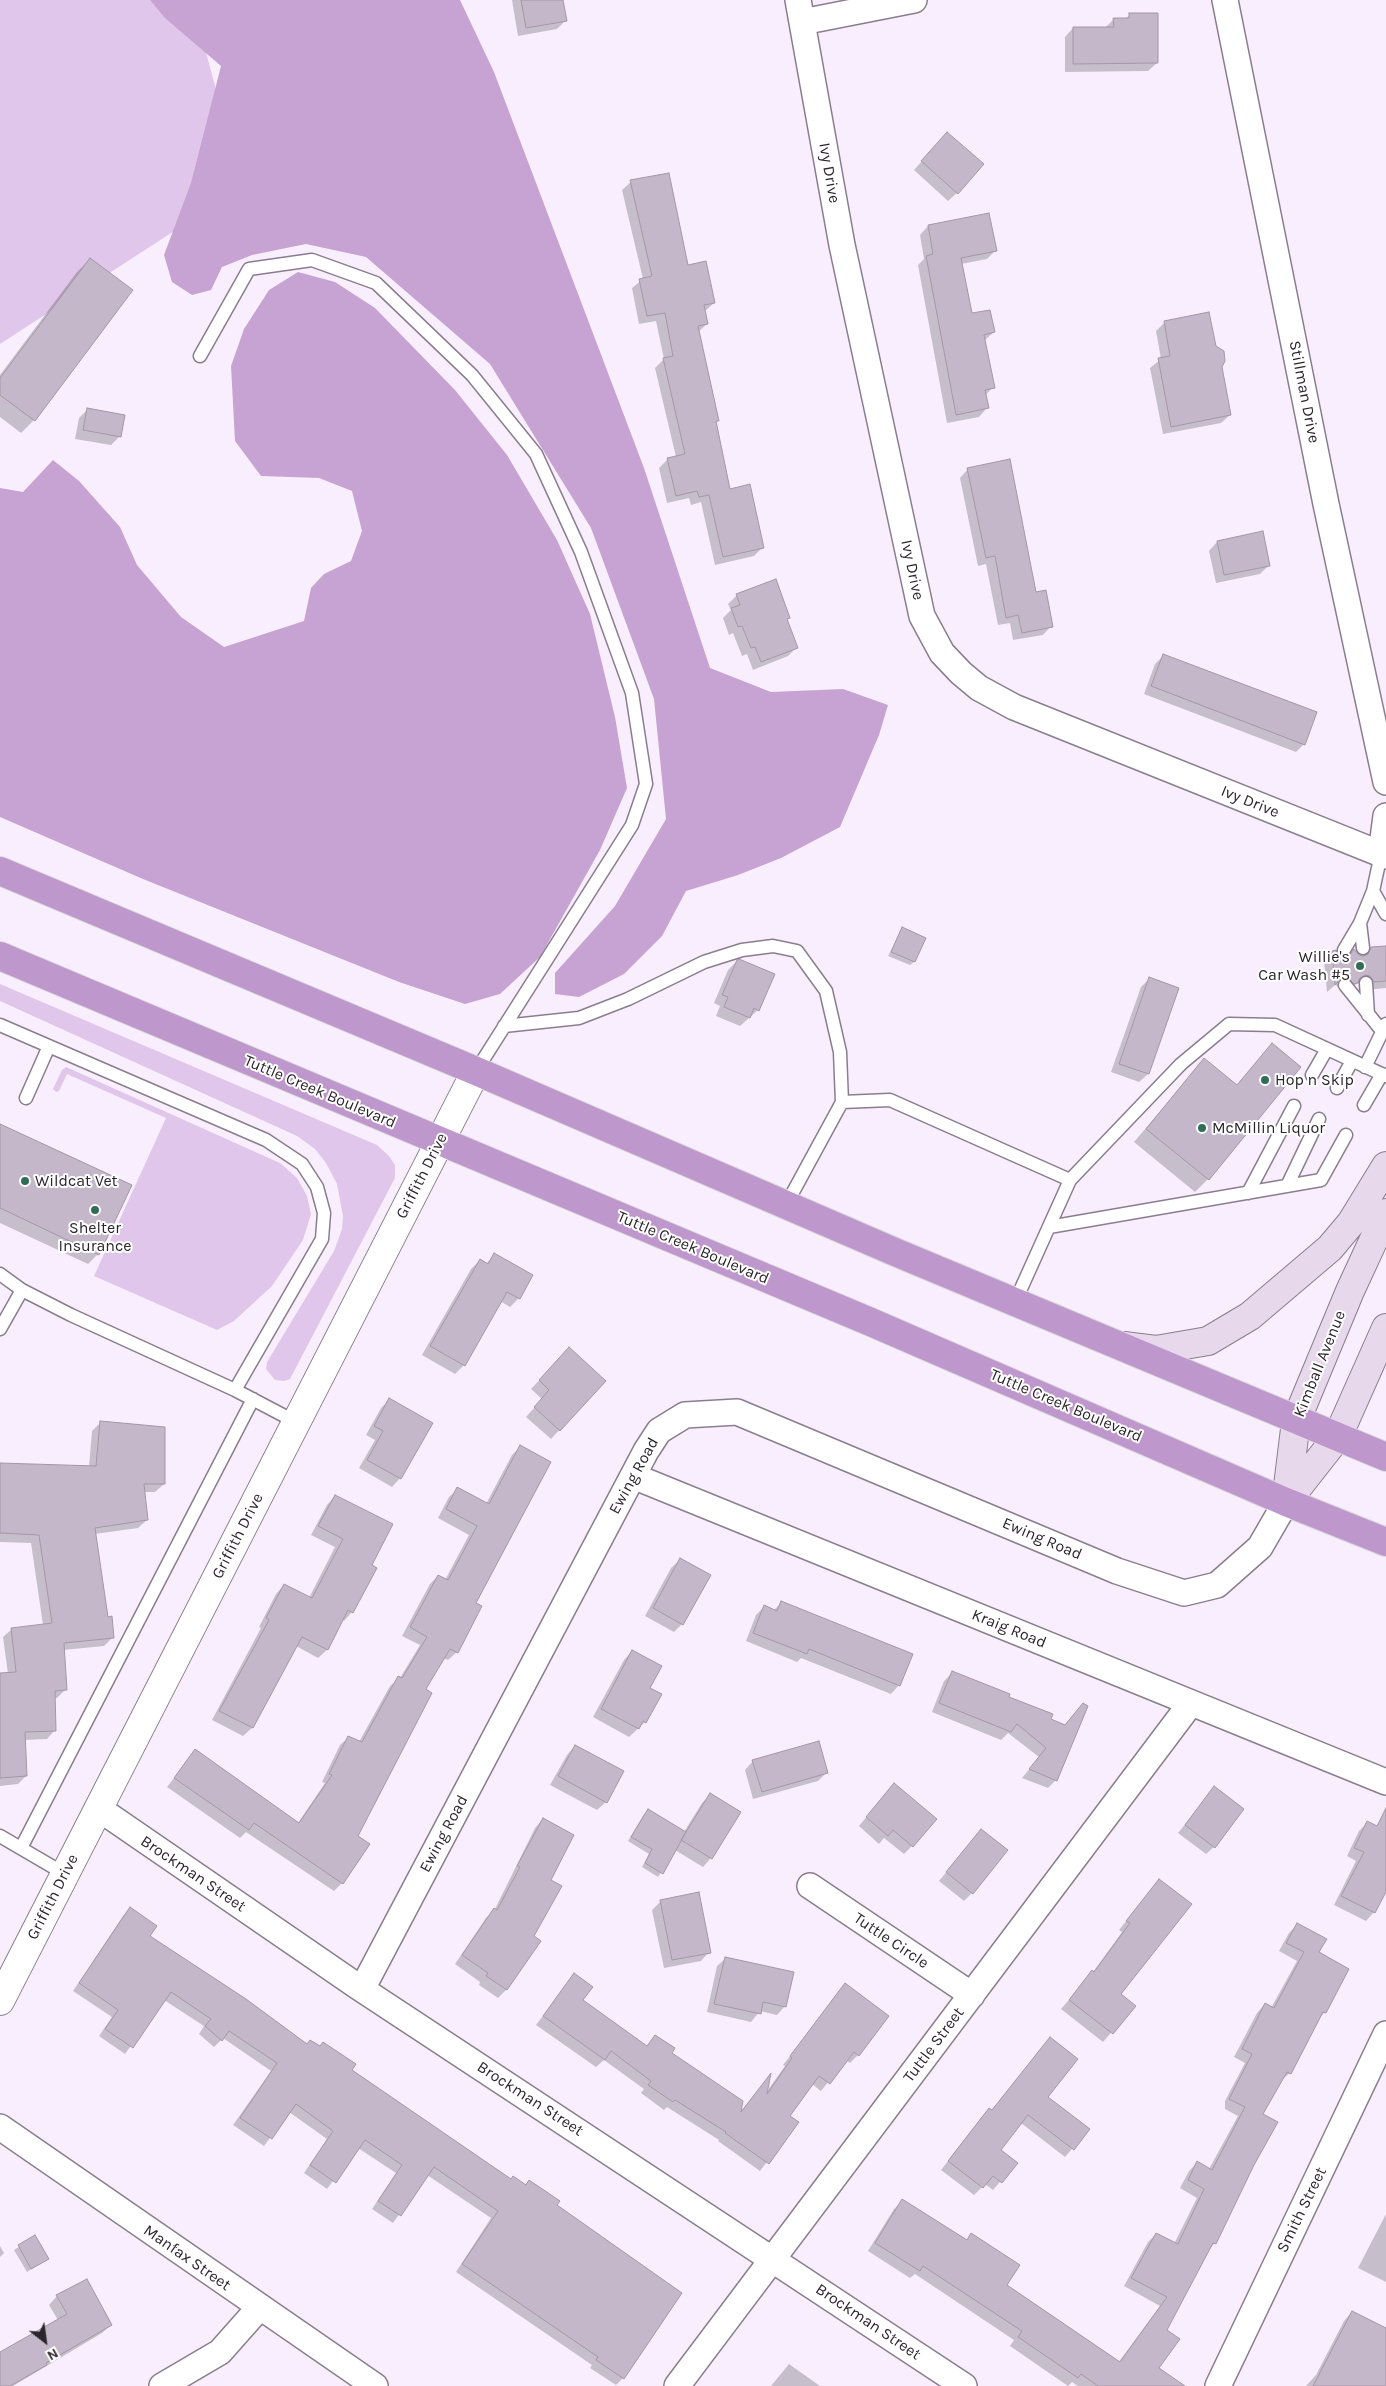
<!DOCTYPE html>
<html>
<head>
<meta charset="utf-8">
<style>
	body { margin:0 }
	#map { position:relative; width:1386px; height:2386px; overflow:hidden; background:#f9eefe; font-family:Karla,sans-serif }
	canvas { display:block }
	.north { position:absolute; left:20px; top:2316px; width:50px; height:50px; -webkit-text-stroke:4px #fff; paint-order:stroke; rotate:150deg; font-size:14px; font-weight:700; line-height:20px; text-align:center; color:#2b252c }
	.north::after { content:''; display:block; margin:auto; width:18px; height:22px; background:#2b252c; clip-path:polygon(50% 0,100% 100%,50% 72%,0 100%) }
</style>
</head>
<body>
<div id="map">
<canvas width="1386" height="2386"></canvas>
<div class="north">N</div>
</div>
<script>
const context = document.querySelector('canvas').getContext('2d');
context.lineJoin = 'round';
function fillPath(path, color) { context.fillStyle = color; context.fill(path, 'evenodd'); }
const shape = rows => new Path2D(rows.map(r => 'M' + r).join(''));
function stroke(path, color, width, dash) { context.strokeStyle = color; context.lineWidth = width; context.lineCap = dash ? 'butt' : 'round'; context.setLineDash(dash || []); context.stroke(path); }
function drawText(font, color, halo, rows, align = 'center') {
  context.font = font + ' Karla,sans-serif'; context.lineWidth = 4; context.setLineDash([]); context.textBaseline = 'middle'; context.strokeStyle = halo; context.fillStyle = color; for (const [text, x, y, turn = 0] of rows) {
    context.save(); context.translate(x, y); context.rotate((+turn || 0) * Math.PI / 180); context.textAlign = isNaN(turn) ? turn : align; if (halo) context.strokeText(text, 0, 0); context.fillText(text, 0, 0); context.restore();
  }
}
const green = shape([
	[0,0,192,0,242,187,0,344],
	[0,984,377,1145,389,1156,395,1165,395,1178,290,1379,284,1381,275,1380,266,1369,267,1362,334,1251,342,1229,343,1216,337,1184,326,1163,315,1149,297,1136,0,1001],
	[66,1067,280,1163,297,1178,307,1196,311,1214,303,1240,272,1286,234,1321,217,1330,94,1276,166,1118,67,1074,59,1091,56,1092,53,1089,62,1070]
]);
const forest = shape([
	[150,0,460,0,494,72,644,468,710,668,771,692,843,689,888,705,879,735,840,827,781,858,738,875,686,891,662,936,624,974,579,997,555,994,555,973,615,906,666,819,654,699,591,528,490,364,366,257,306,244,252,255,222,267,211,290,192,295,172,282,164,255,191,183,221,66,165,18],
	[298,272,335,282,375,308,455,390,507,455,557,540,590,614,615,717,627,788,600,850,540,957,500,994,465,1004,399,982,143,879,0,817,0,488,23,492,53,460,79,481,120,527,137,565,181,617,224,647,304,621,311,588,324,574,351,561,362,531,352,491,319,478,261,476,235,441,231,366,244,329,269,290]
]);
const shadow = shape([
	[512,0,562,0,566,20,557,29,518,36],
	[1130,15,1157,63,1148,71,1065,72,1065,37,1073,28,1106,27,1114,19,1125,19],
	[939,142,957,193,948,201,914,170],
	[631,182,714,303,704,312,707,324,698,332,718,420,715,423,730,490,762,548,754,556,715,565,701,502,691,505,689,498,667,503,659,468,668,459,676,457,655,368,664,359,656,321,639,324,632,288,643,279,622,190],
	[928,226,995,251,987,259,961,264,971,315,994,332,985,340,993,387,985,396,987,408,979,417,947,423,918,265,924,259,920,235],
	[90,259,34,420,21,433,0,417,0,375,77,272],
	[1165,322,1214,346,1230,415,1221,423,1163,434,1150,368,1161,359,1156,331],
	[87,410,120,436,111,445,75,439,79,418],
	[968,469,1051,626,1043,635,1013,640,1010,623,998,625,986,564,978,566,960,478],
	[1217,542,1269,565,1260,574,1216,583,1209,551],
	[737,595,789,618,786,621,796,648,788,656,753,670,747,654,742,656,733,633,729,635,723,618,731,610,728,604],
	[1163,656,1304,744,1296,752,1144,694,1155,664],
	[902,929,914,962,910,965,888,956],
	[1386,947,1386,988,1365,990,1362,984,1357,983,1348,991,1335,985,1327,992,1324,960,1332,952,1339,958,1346,959,1354,951,1359,957,1364,956,1372,949],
	[737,961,758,1010,740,1026,716,1016,720,1006,714,1003,728,970],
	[1149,979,1178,988,1148,1074,1139,1082,1111,1072,1141,987],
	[1272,1045,1208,1179,1195,1192,1134,1142,1204,1060,1236,1086],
	[0,1125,98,1254,88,1264,0,1223],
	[495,1254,519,1298,510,1307,500,1301,464,1365,455,1374,422,1355,471,1269,480,1260,486,1264],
	[561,1357,605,1381,551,1439,526,1417,542,1399,531,1389],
	[389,1400,400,1478,392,1487,359,1468,375,1440,366,1435,381,1408],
	[100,1423,164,1484,155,1492,144,1492,147,1520,138,1528,95,1534,107,1618,113,1637,104,1646,63,1650,65,1690,57,1698,54,1698,55,1730,47,1739,24,1740,26,1776,18,1784,0,1786,0,1674,8,1674,3,1637,12,1629,43,1625,31,1543,0,1542,0,1465,89,1467,92,1431],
	[520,1447,475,1604,457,1652,448,1660,443,1658,424,1689,356,1836,342,1883,334,1891,246,1832,240,1838,167,1787,195,1751,298,1823,325,1783,322,1782,340,1745,349,1737,359,1742,390,1686,400,1678,420,1645,402,1636,430,1584,438,1576,445,1580,469,1535,438,1518,449,1497,458,1489,486,1504,512,1455],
	[335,1496,370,1566,352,1612,344,1621,342,1619,327,1650,318,1658,296,1646,252,1728,243,1736,212,1720,261,1628,259,1627,276,1594,284,1585,309,1598,335,1547,311,1535,327,1505],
	[680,1560,682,1624,674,1632,645,1616,671,1568],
	[781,1603,899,1685,891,1694,801,1658,797,1662,746,1641,756,1615,764,1607,773,1611],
	[632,1651,648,1688,645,1722,629,1737,593,1717,624,1660],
	[953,1672,1064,1726,1083,1704,1056,1780,1048,1788,1022,1778,1039,1757,1008,1733,1001,1740,932,1712,944,1681],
	[575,1746,606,1802,597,1810,550,1785,567,1755],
	[753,1761,827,1772,818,1781,753,1799,745,1770],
	[1214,1788,1214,1847,1206,1854,1178,1833],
	[886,1793,912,1846,904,1854,884,1838,879,1844,859,1826],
	[711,1794,711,1858,703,1867,675,1850,658,1877,642,1867,649,1854,628,1841,644,1814,648,1811,684,1832,702,1803],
	[543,1819,550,1880,533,1936,540,1941,506,1990,498,1998,479,1985,480,1982,455,1964,486,1918,495,1909,535,1828],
	[1367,1823,1386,1832,1386,1889,1374,1912,1366,1921,1334,1905,1356,1861,1347,1856,1359,1831],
	[981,1830,972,1893,964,1901,939,1881],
	[1159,1880,1120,1994,1134,2006,1103,2042,1061,2009,1093,1972,1122,1932,1119,1930],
	[661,1901,709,1952,701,1961,664,1968,652,1910],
	[130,1909,149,1936,307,2045,350,2070,511,2180,525,2185,529,2181,555,2205,623,2378,616,2385,590,2368,592,2365,456,2272,491,2218,427,2175,393,2223,372,2209,396,2173,358,2148,327,2189,304,2173,327,2139,289,2112,264,2146,233,2125,271,2071,223,2038,214,2047,199,2034,204,2026,164,2000,125,2054,99,2036,112,2017,73,1991,123,1916],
	[1297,1925,1317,1953,1348,1970,1324,2013,1318,2019,1290,2073,1280,2081,1261,2115,1253,2165,1215,2243,1209,2249,1166,2330,1158,2368,1170,2386,1078,2386,1072,2382,1068,2386,1010,2346,1014,2340,915,2274,910,2278,868,2251,894,2209,903,2201,965,2241,972,2235,1005,2285,1118,2363,1160,2306,1124,2286,1148,2242,1156,2234,1174,2244,1197,2198,1180,2188,1189,2171,1197,2163,1209,2169,1238,2116,1225,2109,1225,2101,1245,2063,1234,2057,1257,2013,1265,2004,1271,2008,1297,1961,1279,1951,1289,1933],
	[726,1958,785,2006,777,2015,760,2011,751,2022,707,2012,717,1966],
	[574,1975,581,2001,646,2047,655,2036,670,2053,739,2114,769,2077,765,2094,785,2066,783,2065,845,1985,887,2016,858,2055,850,2063,846,2060,821,2091,812,2084,788,2116,797,2122,760,2171,718,2141,719,2140,667,2107,664,2110,641,2093,644,2089,604,2060,596,2067,536,2025],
	[1050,2039,1046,2097,1088,2130,1065,2157,1021,2123,999,2151,1016,2163,993,2190,985,2184,974,2195,941,2170,981,2118,989,2110,991,2111],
	[1386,2214,1386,2282,1358,2268],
	[35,2237,47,2259,27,2272,14,2250],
	[0,2246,4,2253,0,2257],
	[57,2296,111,2325,102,2333,13,2386,0,2386,0,2353,58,2320,49,2305],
	[1352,2312,1386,2330,1386,2386,1306,2386,1316,2375,1344,2321],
	[789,2364,820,2386,771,2386]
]);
const building = shape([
	[521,0,563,0,567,21,526,28,521,0],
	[1129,13,1158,13,1158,63,1073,64,1073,27,1114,27,1113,18,1129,18,1129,13],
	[947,132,984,164,958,194,921,161,947,132],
	[669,173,688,265,706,261,715,303,704,305,708,324,698,326,719,421,716,421,730,489,750,484,764,548,723,557,709,495,699,497,697,491,676,496,667,458,685,454,663,358,673,356,665,313,647,316,639,279,652,276,630,180,669,173],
	[989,213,997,251,961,258,972,313,990,310,995,332,984,335,995,388,985,390,989,408,956,415,926,256,933,254,928,225,989,213],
	[90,258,133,290,35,421,0,395,0,378,90,258],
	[1209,312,1216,346,1224,351,1225,361,1222,367,1231,415,1171,427,1158,358,1170,356,1164,321,1209,312],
	[87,408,125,415,121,437,83,430,87,408],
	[1010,459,1036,592,1046,590,1053,627,1022,633,1018,615,1006,618,995,556,986,558,967,468,1010,459],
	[1263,531,1270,566,1224,575,1217,541,1263,531],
	[776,579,790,618,787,619,798,648,761,662,755,647,751,648,742,626,738,627,731,608,740,605,736,594,776,579],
	[1163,654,1317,712,1305,745,1151,686,1163,654],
	[902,927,926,938,915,962,891,952,902,927],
	[1386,946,1386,981,1374,982,1370,976,1365,975,1359,979,1358,983,1354,984,1348,978,1344,977,1340,979,1335,985,1332,951,1336,950,1339,957,1344,958,1348,957,1354,949,1359,955,1363,956,1368,954,1371,947,1386,946],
	[739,959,775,974,759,1011,754,1008,750,1018,724,1007,728,997,722,995,737,960,739,959],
	[1149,977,1179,988,1149,1074,1119,1064,1149,977],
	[1272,1043,1301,1067,1209,1180,1146,1129,1204,1058,1237,1085,1272,1043],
	[0,1124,132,1185,99,1255,0,1208,0,1124],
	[494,1253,533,1275,520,1299,507,1292,465,1366,430,1346,480,1259,488,1264,494,1253],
	[569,1347,606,1381,560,1431,534,1407,549,1390,539,1380,569,1347],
	[389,1398,433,1423,401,1479,367,1460,383,1431,374,1426,389,1398],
	[100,1421,165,1427,165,1484,144,1484,148,1520,95,1528,108,1617,112,1616,114,1638,64,1643,67,1690,55,1691,56,1731,25,1732,27,1776,0,1778,0,1673,16,1672,11,1628,52,1623,39,1535,0,1533,0,1463,96,1466,100,1421],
	[520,1445,551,1462,476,1603,482,1606,458,1653,450,1649,426,1689,432,1693,358,1836,370,1844,343,1884,254,1823,249,1830,174,1778,195,1749,299,1823,332,1775,329,1774,348,1736,362,1742,398,1676,402,1678,427,1637,410,1627,438,1575,448,1580,477,1526,446,1509,457,1487,489,1504,520,1445],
	[335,1495,393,1524,372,1565,377,1568,353,1613,348,1610,328,1650,302,1637,253,1728,219,1711,269,1620,266,1618,284,1584,312,1598,343,1539,318,1526,335,1495],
	[680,1558,711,1575,683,1625,653,1608,680,1558],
	[781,1601,913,1654,900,1686,809,1649,807,1654,753,1633,764,1605,777,1611,781,1601],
	[632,1650,662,1666,650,1688,662,1694,646,1723,643,1721,639,1729,601,1709,632,1650],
	[952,1671,1010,1694,1009,1697,1053,1714,1051,1719,1065,1725,1083,1703,1088,1706,1057,1781,1029,1769,1046,1748,1017,1724,1011,1732,939,1703,952,1671],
	[819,1741,828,1773,762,1792,752,1760,819,1741],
	[575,1745,624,1771,607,1803,558,1776,575,1745],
	[894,1783,937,1819,913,1847,893,1830,888,1836,866,1817,894,1783],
	[1214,1786,1244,1809,1215,1848,1185,1825,1214,1786],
	[710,1793,741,1812,712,1859,681,1840,710,1793],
	[1386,1808,1386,1892,1375,1913,1341,1896,1364,1852,1354,1848,1367,1821,1377,1826,1386,1808],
	[648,1809,686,1832,663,1874,645,1863,652,1849,631,1837,648,1809],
	[543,1818,574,1835,551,1880,562,1886,534,1936,541,1941,507,1990,486,1976,488,1973,462,1955,494,1908,497,1910,520,1867,517,1866,543,1818],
	[981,1829,1008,1850,973,1894,946,1872,981,1829],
	[1159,1879,1192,1904,1121,1994,1136,2006,1113,2034,1069,2000,1092,1970,1094,1972,1130,1923,1126,1921,1159,1879],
	[699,1892,711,1953,672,1960,660,1900,699,1892],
	[130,1907,157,1926,150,1936,246,1999,307,2044,310,2040,320,2046,323,2042,356,2064,352,2070,511,2179,513,2176,526,2185,529,2180,560,2201,557,2205,682,2293,624,2379,596,2360,598,2357,462,2264,498,2211,434,2167,401,2216,378,2201,402,2165,365,2140,336,2183,310,2165,333,2131,296,2104,272,2139,240,2118,277,2063,229,2031,222,2041,205,2026,211,2019,171,1992,133,2048,105,2029,118,2010,79,1983,130,1907],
	[1297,1923,1327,1939,1319,1952,1349,1969,1326,2013,1323,2012,1291,2074,1287,2072,1263,2114,1278,2122,1254,2165,1216,2244,1213,2243,1167,2330,1180,2339,1159,2368,1185,2386,1098,2386,1081,2374,1078,2378,1018,2337,1022,2331,923,2266,920,2271,875,2243,902,2199,967,2240,971,2233,1020,2265,1007,2285,1120,2362,1167,2297,1131,2278,1156,2233,1178,2244,1204,2189,1188,2180,1197,2161,1212,2170,1245,2107,1229,2099,1252,2054,1242,2049,1265,2003,1274,2008,1304,1952,1286,1943,1297,1923],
	[725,1957,794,1972,786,2007,763,2002,761,2014,714,2004,725,1957],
	[574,1973,593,1987,583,2000,647,2046,655,2035,675,2048,672,2053,743,2101,741,2112,771,2073,767,2094,792,2058,790,2056,845,1983,889,2016,859,2056,854,2052,830,2084,819,2076,790,2116,799,2122,769,2164,725,2133,726,2132,675,2100,673,2102,648,2085,651,2081,611,2051,605,2060,543,2016,574,1973],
	[1050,2037,1078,2059,1048,2097,1090,2129,1074,2150,1028,2115,1001,2150,1018,2163,1002,2183,993,2176,983,2188,948,2161,989,2108,992,2110,1050,2037],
	[35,2235,49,2259,31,2269,18,2245,35,2235],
	[87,2279,112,2325,46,2363,47,2365,10,2386,0,2386,0,2352,67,2314,56,2295,87,2279],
	[1352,2311,1386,2328,1386,2386,1313,2386,1352,2311]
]);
const service = shape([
	[200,356,249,269,312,260,376,283,472,375,536,454,581,552,632,693,646,784,632,825,476,1071],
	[1373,891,1386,914],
	[1360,923,1363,948],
	[1344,950,1360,923,1373,891,1381,854],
	[1366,983,1368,1015],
	[1345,985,1382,1031],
	[0,1025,266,1140,302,1164,317,1187,324,1213,322,1239,235,1390],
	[504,1026,579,1018,628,999,704,962,742,950,773,946,797,951,826,991,840,1052,842,1102,786,1205],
	[1365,1067,1386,1024],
	[1312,1075,1327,1049],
	[1337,1088,1352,1061],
	[26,1098,49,1046],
	[842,1102,890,1100,1070,1180,1015,1302],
	[1364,1105,1382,1074],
	[1070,1180,1181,1064,1229,1024,1275,1025,1386,1076],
	[1287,1186,1319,1119],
	[1248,1193,1294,1106],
	[1049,1227,1321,1180,1346,1135],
	[0,1274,22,1290,71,1315,235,1390,296,1422],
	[0,1329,22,1290],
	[0,1836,65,1874],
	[21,1848,253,1399]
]);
const minor = shape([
	[798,0,842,245,922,616,942,653,961,673,979,688,1014,707,1386,856],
	[1225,0,1326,504,1386,782],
	[802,22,914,0],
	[1381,854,1386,816],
	[633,1476,1386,1782],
	[98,1808,357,1986,964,2386],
	[810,1886,972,1995],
	[362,1989,646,1451,659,1431,685,1415,737,1412,1117,1571,1184,1593,1217,1585,1260,1547,1286,1502],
	[0,2127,375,2386],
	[162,2386,220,2352,259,2308],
	[677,2386,1191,1703],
	[1218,2386,1386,2034]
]);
const tertiary = shape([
	[0,2001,476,1071]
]);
const secondary = shape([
	[1124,1346,1156,1350,1208,1341,1250,1316,1330,1248,1351,1223,1386,1166],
	[1287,1501,1338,1436,1386,1328],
	[1286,1502,1296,1421,1350,1291,1386,1213]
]);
const trunk = shape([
	[0,871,476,1071,895,1252,1386,1457],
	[0,956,873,1323,1286,1502,1386,1542]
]);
const markers = [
	[1360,966,5,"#306c56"],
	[1265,1080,5,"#306c56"],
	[1202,1128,5,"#306c56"],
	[25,1181,5,"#306c56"],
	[95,1210,5,"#306c56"]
];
const streetNames = [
	["Ivy Drive",829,173,80],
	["Stillman Drive",1304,392,79],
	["Ivy Drive",912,570,78],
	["Ivy Drive",1250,802,22],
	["Tuttle Creek Boulevard",320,1092,23],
	["Griffith Drive",422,1176,-63],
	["Tuttle Creek Boulevard",693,1248,23],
	["Kimball Avenue",1320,1364,-68],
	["Tuttle Creek Boulevard",1066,1406,23],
	["Ewing Road",634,1476,-61],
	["Griffith Drive",238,1536,-63],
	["Ewing Road",1042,1539,23],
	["Kraig Road",1009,1629,22],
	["Ewing Road",444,1834,-62],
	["Brockman Street",193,1874,34],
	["Griffith Drive",53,1897,-63],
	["Tuttle Circle",891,1941,34],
	["Tuttle Street",934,2045,-53],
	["Brockman Street",530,2099,33],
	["Smith Street",1302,2210,-64],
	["Manfax Street",187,2258,35],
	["Brockman Street",868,2322,34]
];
const poiNames = [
	["Willie's",1350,957,"right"],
	["Car Wash #5",1350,975,"right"],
	["Hop n Skip",1275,1080],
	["McMillin Liquor",1212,1128],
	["Wildcat Vet",35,1181],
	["Shelter",95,1228,"center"],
	["Insurance",95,1246,"center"]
];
fillPath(green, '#e0c6ea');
fillPath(forest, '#c6a3d2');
fillPath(shadow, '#0003');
fillPath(building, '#c5b7ca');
stroke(building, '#a496a8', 1);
stroke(service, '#8a7d8f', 15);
stroke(minor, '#8a7d8f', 28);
stroke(tertiary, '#8a7d8f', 30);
stroke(secondary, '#8a7d8f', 30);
stroke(trunk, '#d9d8d9', 30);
stroke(service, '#fff', 12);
stroke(minor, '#fff', 25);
stroke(tertiary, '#fff', 28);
stroke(secondary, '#e7d8ec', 28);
stroke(trunk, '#be97cc', 28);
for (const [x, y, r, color] of markers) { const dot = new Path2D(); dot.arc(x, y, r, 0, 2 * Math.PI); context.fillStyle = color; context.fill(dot); stroke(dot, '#fff', 2); }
drawText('16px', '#2b252c', '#fff', streetNames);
drawText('16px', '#2b252c', '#fff', poiNames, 'left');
</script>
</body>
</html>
